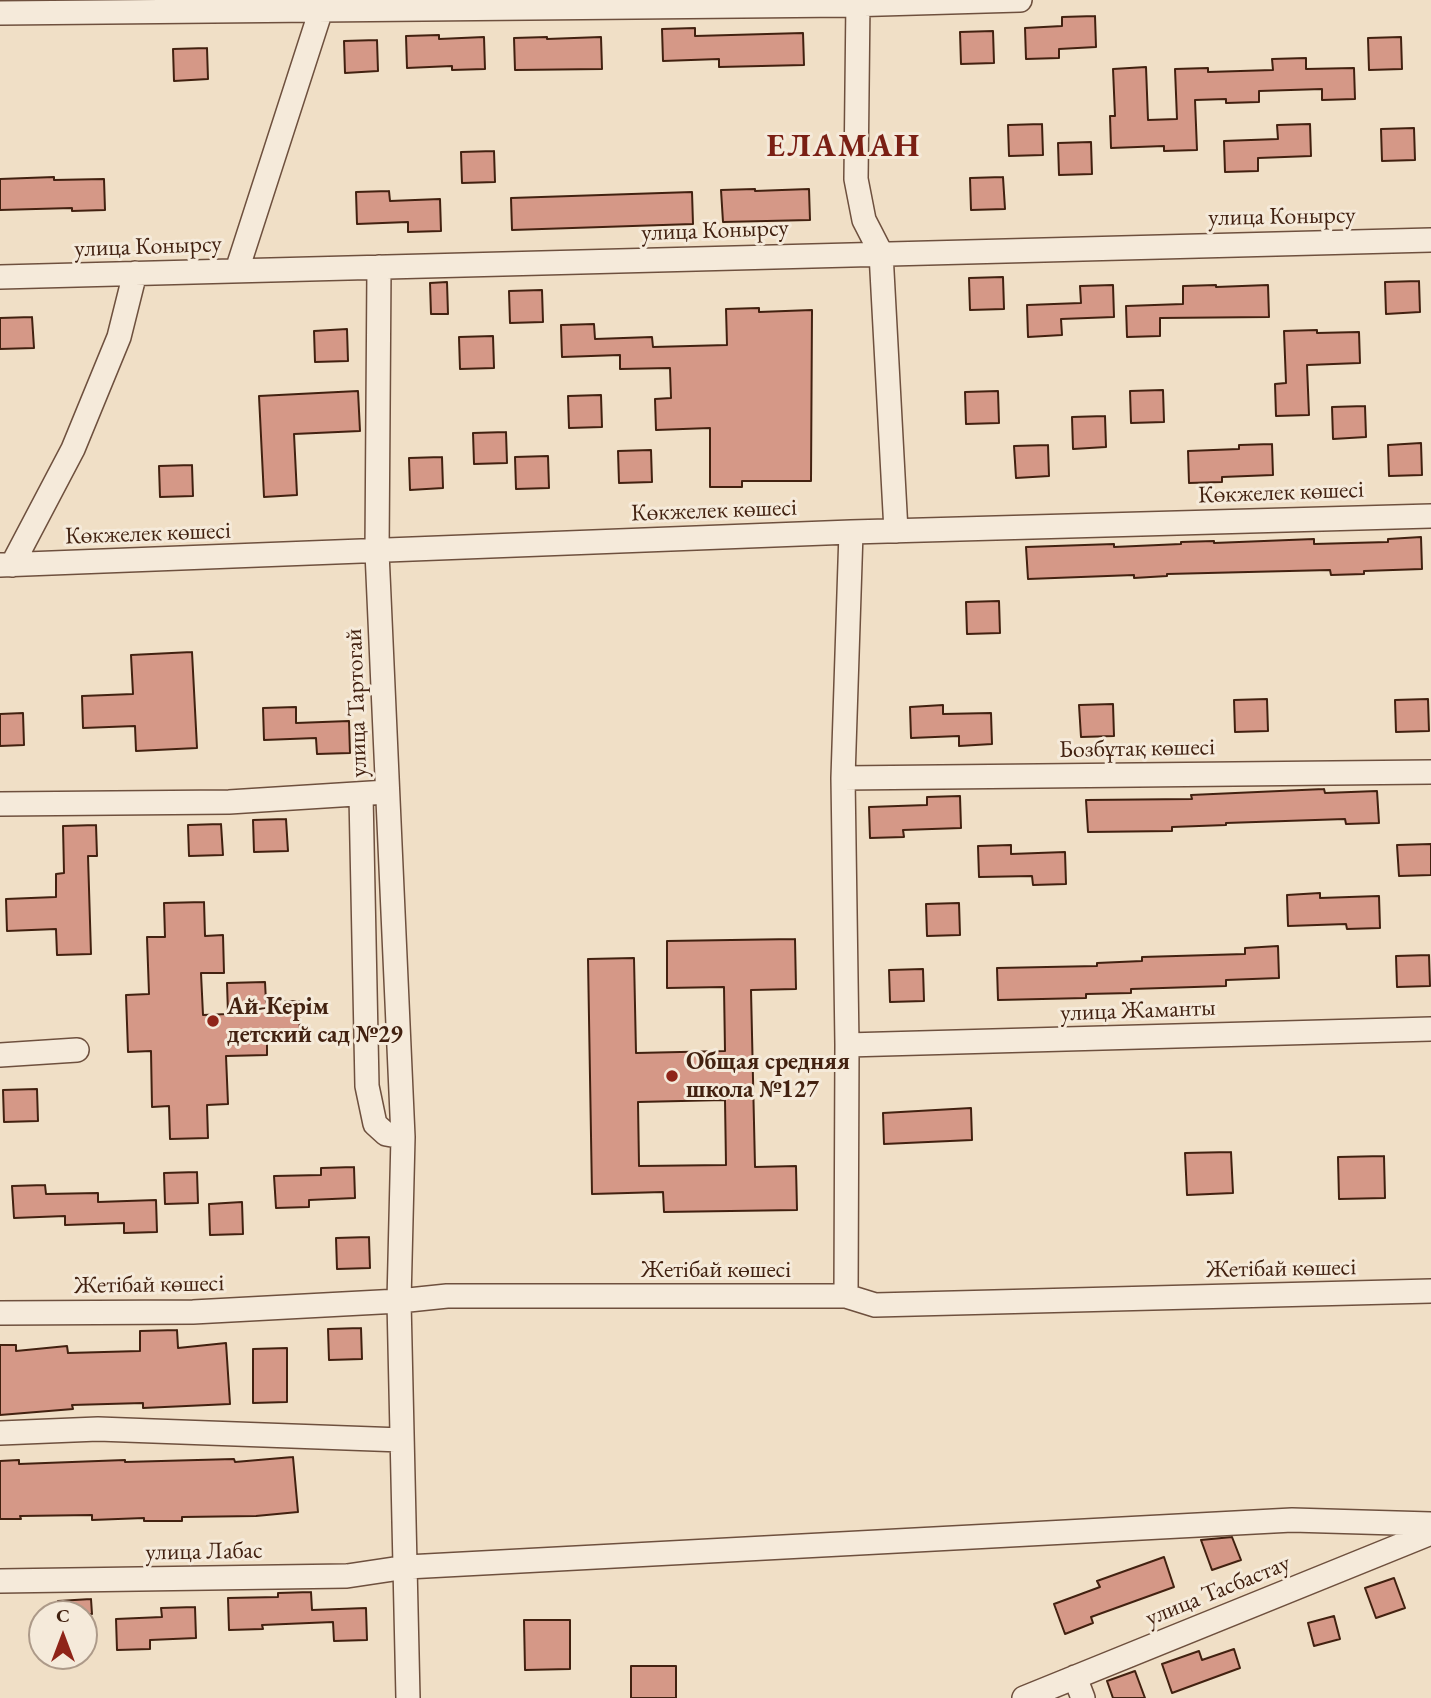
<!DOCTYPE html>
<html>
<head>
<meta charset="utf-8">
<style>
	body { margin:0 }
	#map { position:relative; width:1431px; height:1698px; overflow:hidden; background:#f0dfc6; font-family:"EB Garamond",serif }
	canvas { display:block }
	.north { position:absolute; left:28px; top:1600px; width:70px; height:70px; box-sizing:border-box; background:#f5eada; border:2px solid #ad9a89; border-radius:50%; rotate:0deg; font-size:19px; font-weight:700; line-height:28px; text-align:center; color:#422110 }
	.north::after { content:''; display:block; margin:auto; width:24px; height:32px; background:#8f2418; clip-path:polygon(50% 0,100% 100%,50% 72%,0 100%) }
</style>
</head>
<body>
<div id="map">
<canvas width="1431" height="1698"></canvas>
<div class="north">С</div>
</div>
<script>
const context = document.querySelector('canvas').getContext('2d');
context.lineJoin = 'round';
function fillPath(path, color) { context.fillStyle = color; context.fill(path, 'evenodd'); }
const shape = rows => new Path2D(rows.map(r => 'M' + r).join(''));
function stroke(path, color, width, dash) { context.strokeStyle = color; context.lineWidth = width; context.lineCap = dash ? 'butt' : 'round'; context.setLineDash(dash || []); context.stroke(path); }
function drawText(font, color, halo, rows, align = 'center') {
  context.font = font + ' "EB Garamond",serif'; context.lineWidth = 6; context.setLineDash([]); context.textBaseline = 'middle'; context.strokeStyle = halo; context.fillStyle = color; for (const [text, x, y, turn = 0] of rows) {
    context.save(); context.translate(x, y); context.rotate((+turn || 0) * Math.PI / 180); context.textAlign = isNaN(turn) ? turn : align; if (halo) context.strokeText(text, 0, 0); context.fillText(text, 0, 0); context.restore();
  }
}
const building = shape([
	[1095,16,1096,47,1059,49,1059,58,1026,59,1025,28,1062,26,1062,17,1095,16],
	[695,28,695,36,803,33,804,65,719,67,719,59,663,61,662,29,695,28],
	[993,31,994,63,961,64,960,32,993,31],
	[439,35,439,39,484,37,485,69,452,70,452,66,407,68,406,36,439,35],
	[547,37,547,39,601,37,602,69,515,70,514,38,547,37],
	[1401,37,1402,69,1369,70,1368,38,1401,37],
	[377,40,378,71,345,73,344,41,377,40],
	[207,48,208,79,174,81,173,49,207,48],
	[1306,58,1306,69,1354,68,1355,99,1322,100,1322,89,1259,91,1259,102,1226,103,1226,99,1195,100,1197,150,1164,151,1164,146,1111,148,1110,116,1115,116,1113,69,1146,67,1148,120,1177,119,1175,69,1208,68,1208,72,1273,70,1272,59,1306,58],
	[1042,124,1043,155,1009,156,1008,125,1042,124],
	[1310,124,1311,156,1258,158,1258,171,1225,172,1224,141,1278,139,1277,125,1310,124],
	[1414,128,1415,160,1382,161,1381,129,1414,128],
	[1091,142,1092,174,1059,175,1058,143,1091,142],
	[494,151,495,182,462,183,461,152,494,151],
	[54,177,54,180,104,179,105,210,72,211,72,208,0,210,0,179,54,177],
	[1003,177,1005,209,971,210,970,178,1003,177],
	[755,189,755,191,809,189,810,220,723,222,721,190,755,189],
	[389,191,390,201,440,199,441,231,408,232,408,222,357,224,356,192,389,191],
	[692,192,693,224,512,230,511,198,692,192],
	[1003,277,1004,309,970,310,969,278,1003,277],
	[1419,281,1420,312,1386,314,1385,282,1419,281],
	[447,282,448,314,431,314,430,283,447,282],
	[1113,285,1114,317,1061,319,1062,335,1028,337,1027,305,1081,303,1080,286,1113,285],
	[1216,285,1216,287,1268,285,1269,317,1160,318,1160,336,1127,337,1126,306,1183,304,1183,286,1216,285],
	[542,290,543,322,510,323,509,291,542,290],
	[759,308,759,312,812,310,811,481,742,481,742,487,710,487,710,428,656,430,655,399,671,398,670,368,620,369,620,355,562,357,561,325,594,324,595,339,652,337,653,347,727,345,726,309,759,308],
	[32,317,34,348,0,349,0,318,32,317],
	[347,329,348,361,315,362,314,331,347,329],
	[1317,330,1317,333,1359,332,1360,363,1307,365,1309,415,1276,416,1275,384,1286,383,1284,331,1317,330],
	[493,336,494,368,460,369,459,337,493,336],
	[1163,390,1164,422,1131,423,1130,391,1163,390],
	[358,391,360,431,294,434,297,495,264,497,259,396,358,391],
	[998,391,999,423,966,424,965,392,998,391],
	[601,395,602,427,569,428,568,396,601,395],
	[1365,406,1366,437,1333,439,1332,407,1365,406],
	[1105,416,1106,447,1073,449,1072,417,1105,416],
	[506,432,507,463,474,464,473,433,506,432],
	[1421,443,1422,475,1389,476,1388,445,1421,443],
	[1272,444,1273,475,1222,477,1222,482,1189,483,1188,451,1239,449,1239,445,1272,444],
	[1048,445,1049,476,1016,478,1014,446,1048,445],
	[651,450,652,482,619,483,618,451,651,450],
	[548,456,549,488,516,489,515,457,548,456],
	[442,457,443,488,410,490,409,458,442,457],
	[192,465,193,496,160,497,159,466,192,465],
	[1421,537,1422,569,1364,571,1364,574,1331,575,1330,570,1167,574,1167,576,1134,578,1134,575,1028,579,1026,547,1114,544,1114,547,1181,544,1181,542,1214,541,1214,543,1314,539,1314,544,1388,542,1388,539,1421,537],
	[999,601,1000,633,967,634,966,602,999,601],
	[192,652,197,748,136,751,135,726,83,728,82,696,133,694,131,655,192,652],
	[1267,699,1268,731,1235,732,1234,700,1267,699],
	[1428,699,1429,731,1396,732,1395,700,1428,699],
	[1113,704,1114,736,1081,737,1079,705,1113,704],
	[943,705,943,714,991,713,992,744,959,746,959,736,911,738,910,707,943,705],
	[296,707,296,723,349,721,350,753,317,754,316,738,264,740,263,708,296,707],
	[23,713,24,745,0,746,0,714,23,713],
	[1324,789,1325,793,1377,791,1379,823,1346,824,1345,819,1226,823,1226,825,1172,827,1172,831,1088,832,1086,800,1192,799,1191,795,1324,789],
	[960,796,961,828,903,830,904,837,870,838,869,807,927,805,927,797,960,796],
	[286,819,288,851,254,852,253,820,286,819],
	[221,824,223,855,189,856,188,825,221,824],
	[96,825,97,856,88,856,91,954,57,955,56,929,7,931,6,899,56,897,56,874,64,873,63,826,96,825],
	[1431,844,1431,875,1399,876,1397,845,1431,844],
	[1011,845,1011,854,1065,852,1066,884,1033,885,1032,876,979,877,978,846,1011,845],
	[1320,893,1320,898,1379,896,1380,928,1347,929,1346,924,1288,926,1287,895,1320,893],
	[204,902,205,936,223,935,224,973,201,973,203,1015,228,1014,227,983,265,982,266,1002,299,1001,300,1036,267,1037,267,1055,226,1056,228,1104,207,1105,208,1138,170,1139,169,1106,152,1107,151,1051,128,1052,126,995,149,994,147,937,165,937,164,903,204,902],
	[959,903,960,935,927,936,926,904,959,903],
	[795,939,796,989,751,990,755,1167,796,1166,797,1210,664,1212,663,1192,592,1194,588,959,634,958,636,1053,725,1051,724,987,667,988,667,941,795,939],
	[725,1100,726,1165,639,1166,638,1102,725,1100],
	[1278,946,1279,978,1226,980,1226,986,1131,989,1131,993,1086,994,1086,998,998,1000,997,968,1097,966,1097,963,1142,961,1142,957,1245,954,1245,948,1278,946],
	[1429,955,1430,986,1397,987,1396,956,1429,955],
	[923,969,924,1001,890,1002,889,970,923,969],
	[37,1089,38,1121,4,1122,3,1090,37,1089],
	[971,1108,972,1140,884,1144,883,1113,971,1108],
	[1231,1152,1233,1193,1187,1195,1185,1153,1231,1152],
	[1384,1156,1385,1198,1339,1199,1338,1157,1384,1156],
	[354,1167,355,1198,309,1200,309,1207,276,1208,274,1176,321,1175,321,1168,354,1167],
	[197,1172,198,1203,165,1204,164,1173,197,1172],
	[45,1185,46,1194,98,1193,98,1202,156,1200,157,1232,124,1233,124,1223,65,1225,65,1216,14,1218,12,1186,45,1185],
	[242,1202,243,1234,210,1235,209,1204,242,1202],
	[369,1237,370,1268,337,1269,336,1238,369,1237],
	[361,1328,362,1359,329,1360,328,1329,361,1328],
	[177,1330,178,1348,226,1343,230,1404,143,1408,143,1403,72,1405,73,1409,0,1415,0,1345,16,1345,16,1351,67,1346,68,1353,140,1351,140,1331,177,1330],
	[287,1348,287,1402,253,1403,253,1349,287,1348],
	[293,1457,298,1512,256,1516,182,1517,182,1521,144,1521,144,1518,92,1520,92,1515,20,1516,21,1519,0,1519,0,1461,19,1460,19,1464,125,1460,125,1462,234,1459,235,1462,293,1457],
	[1232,1537,1241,1560,1212,1570,1201,1540,1232,1537],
	[1164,1557,1174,1587,1091,1617,1093,1623,1065,1634,1054,1604,1100,1587,1097,1581,1164,1557],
	[1394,1578,1405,1608,1376,1618,1365,1588,1394,1578],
	[311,1592,312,1610,366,1608,367,1640,334,1641,333,1622,262,1625,263,1629,229,1630,228,1598,278,1597,278,1593,311,1592],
	[91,1599,92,1614,59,1614,58,1601,91,1599],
	[195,1607,196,1638,150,1640,150,1649,117,1650,116,1619,162,1617,161,1608,195,1607],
	[1334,1616,1340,1639,1314,1646,1308,1623,1334,1616],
	[524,1620,570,1620,570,1669,525,1670,524,1620],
	[1234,1649,1240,1668,1172,1693,1162,1664,1199,1651,1202,1660,1234,1649],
	[631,1666,676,1666,676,1698,631,1698,631,1666],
	[1135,1671,1145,1698,1113,1698,1107,1681,1135,1671]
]);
const minor = shape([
	[858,0,856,179,864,220,881,253,896,531],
	[0,13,847,5,1020,0],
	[379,267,377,552,403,1137,399,1301,408,1698],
	[237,270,321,10],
	[0,277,1431,240],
	[0,565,851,532,1431,516],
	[12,565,73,449,119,337,135,273],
	[843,778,1431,772],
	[361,795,367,1086,375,1124,386,1134,403,1137],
	[0,804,229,802,387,792],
	[847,1045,1431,1029],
	[0,1055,77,1050],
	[846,1296,847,1045,843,778,851,532],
	[0,1313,193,1312,399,1301,447,1296,846,1296,875,1305,1431,1291],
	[0,1433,98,1429,402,1440],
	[0,1581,347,1576,407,1567,1292,1520,1431,1524],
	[1075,1677,1083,1698],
	[1024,1698,1431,1533]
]);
const markers = [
	[213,1021,7,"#8f2418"],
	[672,1076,7,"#8f2418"]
];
const streetNames = [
	["улица Конырсу",1282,217,-1],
	["улица Конырсу",715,231,-2],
	["улица Конырсу",148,247,-2],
	["Көкжелек көшесі",1281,493,-2],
	["Көкжелек көшесі",714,511,-2],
	["Көкжелек көшесі",148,534,-2],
	["улица Тартогай",357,703,-92],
	["Бозбұтақ көшесі",1137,749,-1],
	["улица Жаманты",1138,1011,-2],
	["Жетібай көшесі",1281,1269,-1],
	["Жетібай көшесі",716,1270],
	["Жетібай көшесі",149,1285,-1],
	["улица Лабас",204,1552,-1],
	["улица Тасбастау",1218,1591,-22]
];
const poiNames = [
	["Ай-Керім",227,1007],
	["детский сад №29",227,1035],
	["Общая средняя",686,1062],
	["школа №127",686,1090]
];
const districtNames = [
	["ЕЛАМАН",844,147]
];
fillPath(building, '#d59887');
stroke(building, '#422110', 2);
stroke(minor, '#6e503e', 26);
stroke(minor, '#f5eada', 23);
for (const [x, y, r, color] of markers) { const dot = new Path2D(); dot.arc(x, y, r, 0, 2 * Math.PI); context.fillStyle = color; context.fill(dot); stroke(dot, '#f5eada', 2.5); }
drawText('24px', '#422110', '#f5eada', streetNames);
drawText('bold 24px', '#422110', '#f5eada', poiNames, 'left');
context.letterSpacing = '2px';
drawText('bold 32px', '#7a1f14', '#f5eada', districtNames);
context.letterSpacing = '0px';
</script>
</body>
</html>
